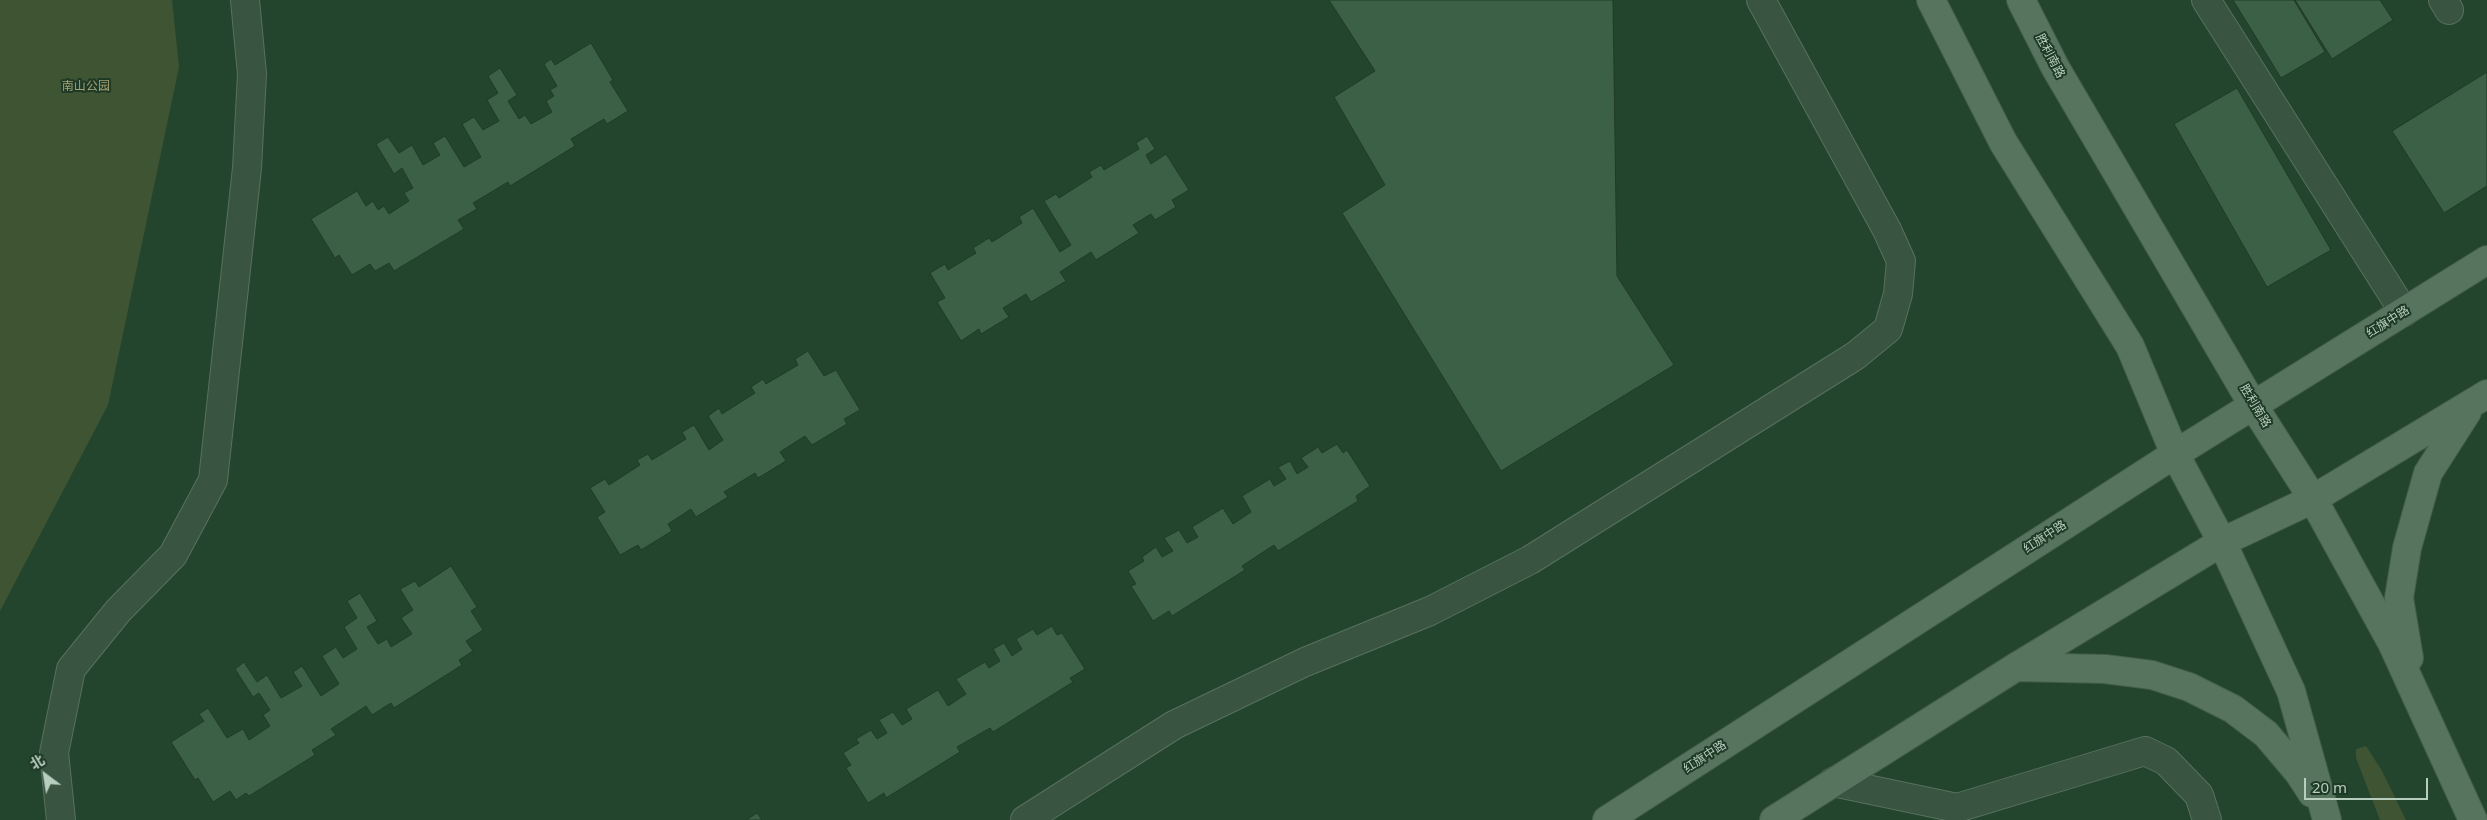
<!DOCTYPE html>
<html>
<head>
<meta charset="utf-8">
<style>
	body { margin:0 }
	#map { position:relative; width:2487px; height:820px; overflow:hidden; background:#24452d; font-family:"Noto Sans","Noto Sans SC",sans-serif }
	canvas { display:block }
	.north { position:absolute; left:20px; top:750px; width:50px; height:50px; -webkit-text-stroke:4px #1e3a26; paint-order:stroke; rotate:329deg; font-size:14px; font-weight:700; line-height:20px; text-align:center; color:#b7cebe }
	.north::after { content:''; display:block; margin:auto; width:18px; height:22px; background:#b7cebe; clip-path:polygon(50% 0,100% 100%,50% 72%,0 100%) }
	.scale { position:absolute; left:2304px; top:778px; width:124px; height:22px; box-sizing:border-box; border:2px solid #b7cebe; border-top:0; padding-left:6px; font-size:15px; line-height:18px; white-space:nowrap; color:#b7cebe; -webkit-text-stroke:4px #1e3a26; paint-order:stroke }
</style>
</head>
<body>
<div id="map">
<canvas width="2487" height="820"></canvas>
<div class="north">北</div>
<div class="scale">20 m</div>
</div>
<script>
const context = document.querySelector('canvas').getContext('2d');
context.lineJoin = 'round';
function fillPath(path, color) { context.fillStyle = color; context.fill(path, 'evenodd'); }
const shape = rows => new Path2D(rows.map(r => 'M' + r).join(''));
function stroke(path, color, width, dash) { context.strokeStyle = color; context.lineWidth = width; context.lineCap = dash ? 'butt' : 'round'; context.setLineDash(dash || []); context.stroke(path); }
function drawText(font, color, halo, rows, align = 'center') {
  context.font = font + ' "Noto Sans","Noto Sans SC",sans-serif'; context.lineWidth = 4; context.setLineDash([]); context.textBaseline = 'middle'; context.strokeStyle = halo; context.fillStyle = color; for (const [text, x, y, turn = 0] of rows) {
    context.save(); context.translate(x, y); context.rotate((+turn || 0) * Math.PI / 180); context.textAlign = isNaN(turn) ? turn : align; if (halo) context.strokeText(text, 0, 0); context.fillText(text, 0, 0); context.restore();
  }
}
const green = shape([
	[0,0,172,0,179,67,108,405,0,611],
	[2366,746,2382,771,2406,820,2380,820,2356,758,2356,749]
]);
const building = shape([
	[1329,0,1613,0,1617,276,1674,365,1501,471,1342,213,1385,185,1334,97,1375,71,1329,0],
	[2233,0,2294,0,2325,52,2281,78,2233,0],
	[2295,0,2380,0,2393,20,2332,59,2295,0],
	[591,43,613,80,610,82,628,111,607,124,604,119,571,139,575,146,510,186,508,182,473,203,477,209,458,220,464,229,394,271,389,263,375,271,370,264,352,275,339,255,335,258,311,219,357,191,366,206,373,201,378,210,384,206,389,214,409,201,404,193,413,188,402,168,394,174,376,144,388,137,399,153,412,145,423,165,440,155,433,143,445,136,464,167,481,157,462,124,474,117,483,130,499,121,487,100,498,93,488,76,500,68,517,95,508,101,519,119,525,115,531,124,552,112,546,101,554,96,550,90,557,86,544,64,551,59,555,65,591,43],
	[2487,72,2487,186,2444,213,2392,131,2487,72],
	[2237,88,2331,250,2267,287,2174,124,2237,88],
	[1147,136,1155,149,1146,155,1151,164,1166,154,1189,190,1172,200,1176,207,1155,220,1151,214,1133,225,1139,233,1096,260,1091,252,1060,272,1066,281,1031,302,1026,294,1003,308,1009,317,981,334,979,329,961,341,937,302,945,298,930,273,945,264,948,270,976,253,973,248,989,238,992,242,1022,223,1019,217,1033,208,1060,252,1071,245,1044,201,1056,194,1059,198,1092,177,1089,172,1101,165,1104,170,1139,149,1136,143,1147,136],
	[808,351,824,376,836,370,860,410,844,419,847,424,812,445,805,436,780,452,786,461,758,478,755,473,724,492,728,497,696,517,691,509,668,524,672,531,641,550,638,545,620,555,597,517,605,512,590,488,605,479,609,485,640,465,637,460,648,454,652,460,686,439,682,432,694,425,709,450,723,440,708,416,719,408,722,414,755,393,751,387,763,379,766,384,798,365,795,359,808,351],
	[1337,444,1343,453,1347,450,1370,486,1356,496,1358,501,1278,551,1274,545,1242,566,1245,570,1172,616,1169,611,1153,621,1131,586,1136,584,1128,571,1144,561,1142,557,1156,547,1162,557,1173,551,1164,538,1179,530,1187,543,1198,537,1192,527,1223,508,1233,524,1251,512,1242,496,1270,479,1274,486,1286,479,1278,467,1290,461,1297,474,1308,467,1301,458,1318,447,1322,453,1337,444],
	[451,566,477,607,471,611,483,630,466,641,473,651,459,660,462,665,394,708,391,703,372,715,366,706,331,729,336,735,312,750,315,755,249,796,246,793,236,800,230,791,213,802,198,778,195,780,171,742,204,721,199,714,208,708,227,738,243,729,249,740,270,726,263,715,270,710,259,693,253,697,235,669,244,662,257,682,267,675,281,698,302,686,293,672,302,666,321,696,339,684,322,656,336,647,343,658,357,649,344,627,357,618,347,601,360,593,377,621,367,627,378,644,387,639,391,647,412,634,401,618,413,610,400,589,415,581,419,587,451,566],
	[1052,626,1057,635,1062,633,1085,669,1070,678,1073,682,993,732,990,728,957,747,960,752,886,798,884,793,868,803,846,768,851,765,843,753,859,743,856,739,871,730,877,739,887,733,879,720,893,712,902,725,912,719,906,709,938,690,948,706,966,694,956,679,985,662,989,668,1000,661,993,649,1004,643,1012,656,1022,649,1016,639,1033,629,1037,635,1052,626],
	[757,813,762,820,746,820,757,813]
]);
const minor = shape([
	[2206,0,2404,312],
	[2443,0,2449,10],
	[1833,782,1957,808,2145,751,2166,761,2199,795,2207,820],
	[61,820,54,753,71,669,118,611,173,555,213,480,247,168,252,74,245,0],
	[1025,820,1174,725,1305,662,1430,611,1530,560,1855,356,1888,329,1898,294,1901,261,1887,230,1761,0]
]);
const major = shape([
	[1931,0,2003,142,2130,346,2175,454,2222,542,2291,691,2327,820],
	[2021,0,2055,67,2253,405,2313,499,2392,643,2473,820],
	[2409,658,2399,598,2407,548,2428,473,2467,412],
	[2016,667,2105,669,2152,675,2189,687,2233,709,2266,734,2299,773,2312,793],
	[1607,820,2175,454,2487,260],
	[1774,820,2016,667,2222,542,2313,499,2487,394]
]);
const streetNames = [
	["胜利南路",2050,56,62],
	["红旗中路",2388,322,-32],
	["胜利南路",2255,406,59],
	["红旗中路",2045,537,-33],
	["红旗中路",1705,757,-33]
];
const parkNames = [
	["南山公园",86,87]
];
fillPath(green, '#3f5432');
fillPath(building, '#3b6045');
stroke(building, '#203b28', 1);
stroke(minor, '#58715f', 30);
stroke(major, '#435d4b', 30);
stroke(minor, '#395441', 28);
stroke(major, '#57745f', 28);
drawText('12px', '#b7cebe', '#1e3a26', streetNames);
drawText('12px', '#a6a273', '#1e3a26', parkNames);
</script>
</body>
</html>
